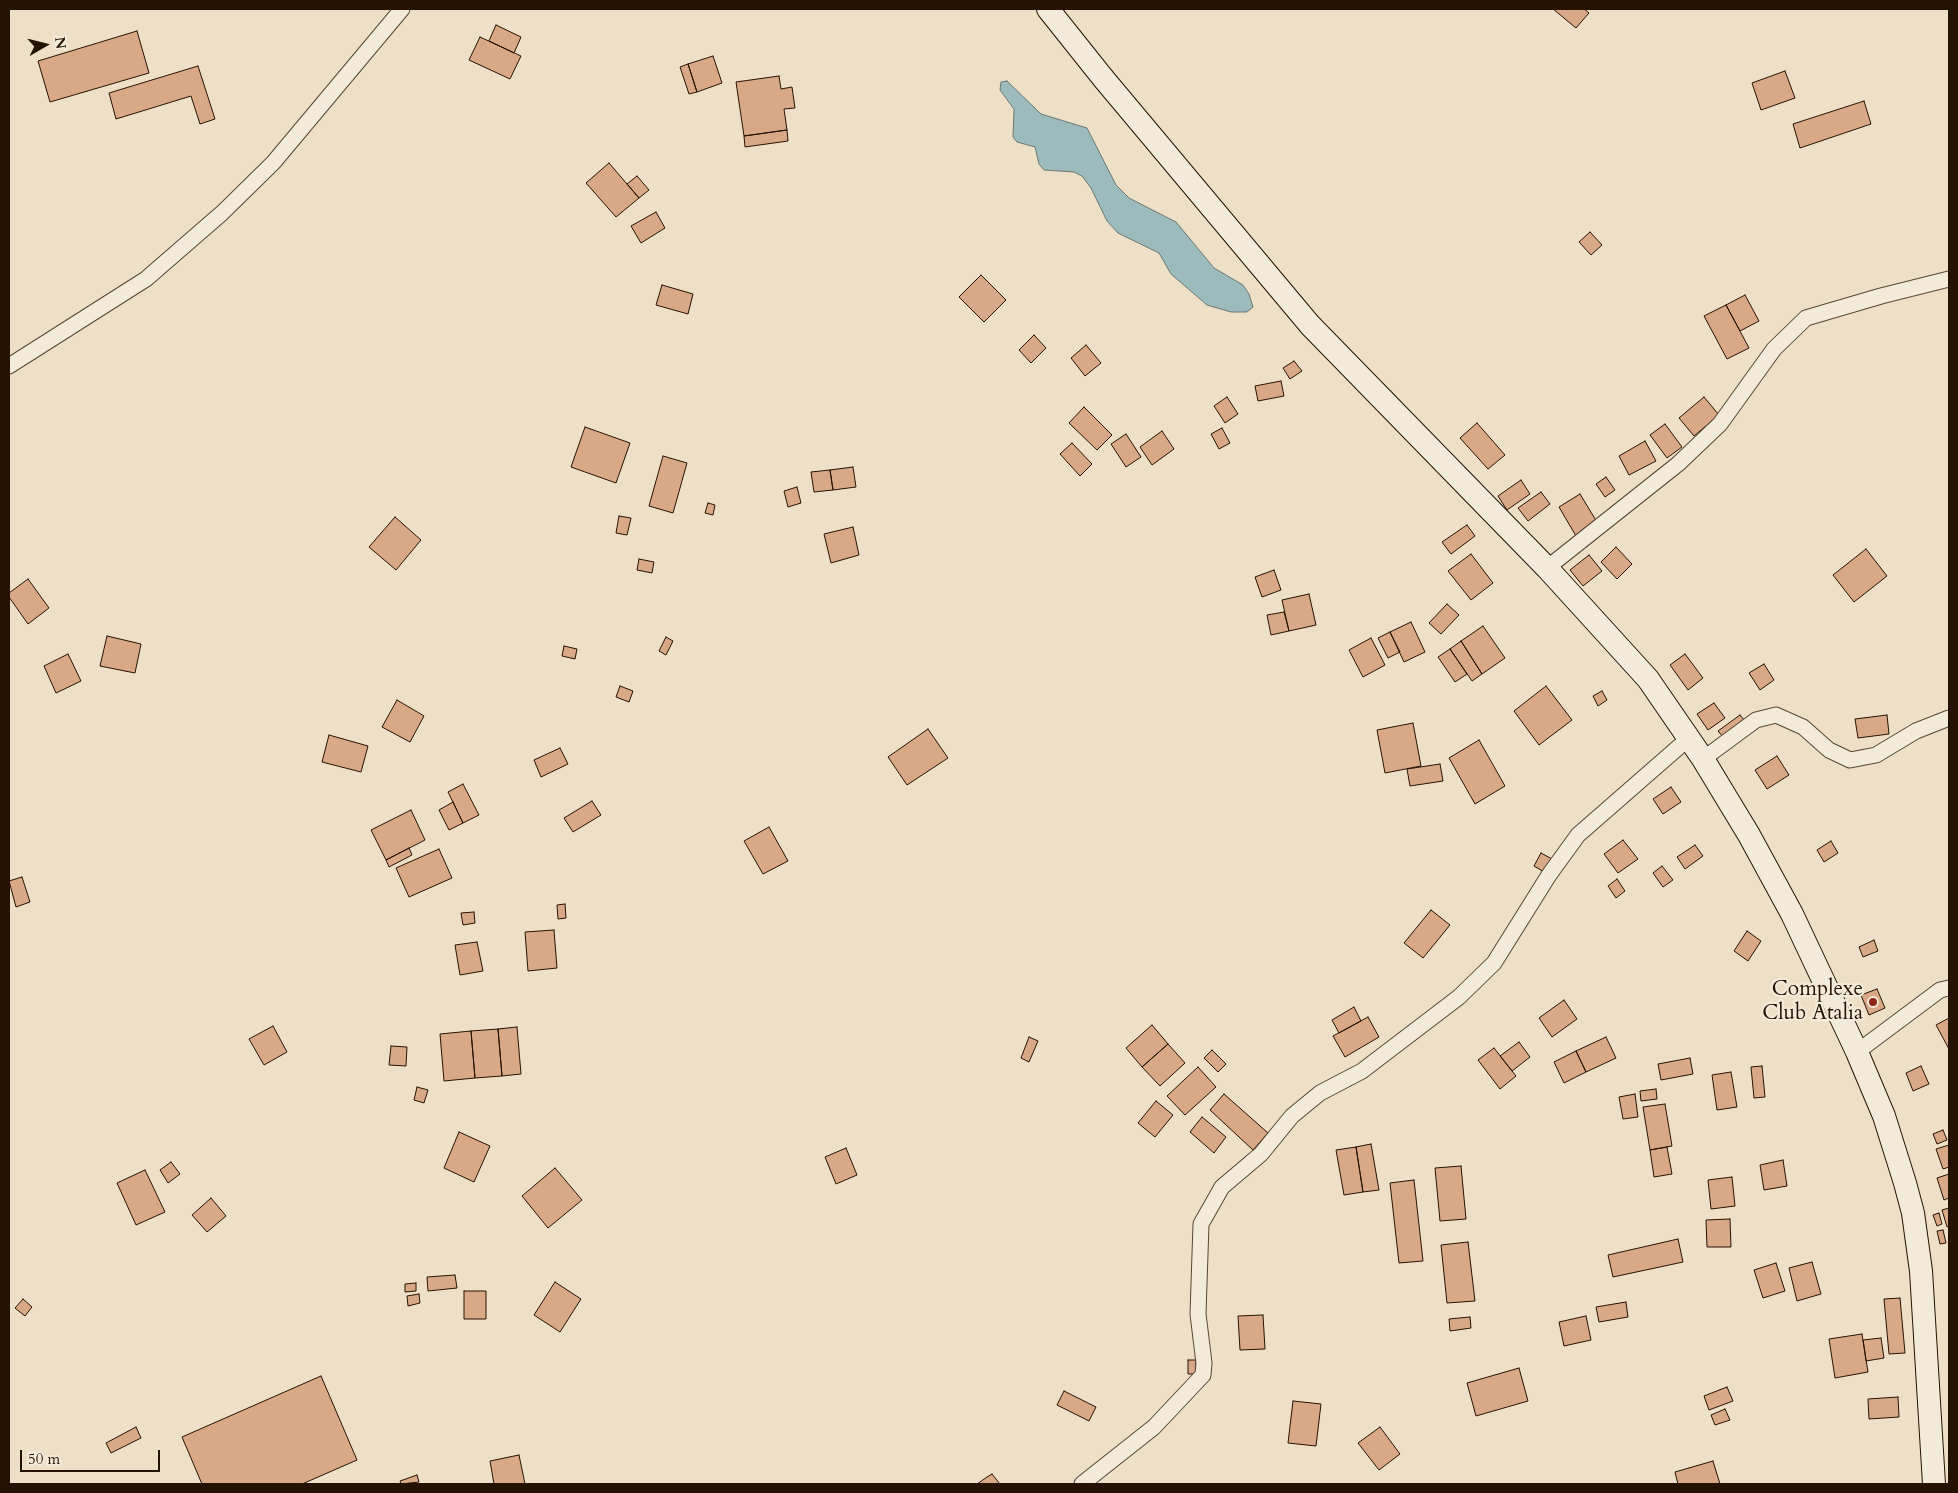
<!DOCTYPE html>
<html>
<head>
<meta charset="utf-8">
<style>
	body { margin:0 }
	#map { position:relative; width:1958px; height:1493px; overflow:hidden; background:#ede0c6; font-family:Cardo,serif }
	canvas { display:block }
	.frame { position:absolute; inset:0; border:10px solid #261202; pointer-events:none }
	.north { position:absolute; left:20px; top:20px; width:50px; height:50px; -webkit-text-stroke:4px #f3ebda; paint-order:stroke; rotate:82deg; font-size:14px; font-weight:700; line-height:20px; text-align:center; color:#261202 }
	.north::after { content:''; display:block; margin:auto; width:18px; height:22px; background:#261202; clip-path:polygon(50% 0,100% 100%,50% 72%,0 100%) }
	.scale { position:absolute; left:20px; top:1450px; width:140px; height:22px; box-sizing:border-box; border:2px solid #261202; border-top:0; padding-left:6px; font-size:15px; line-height:18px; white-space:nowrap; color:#261202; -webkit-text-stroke:4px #f3ebda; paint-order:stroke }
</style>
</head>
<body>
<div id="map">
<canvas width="1958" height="1493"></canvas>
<div class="frame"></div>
<div class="north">N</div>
<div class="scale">50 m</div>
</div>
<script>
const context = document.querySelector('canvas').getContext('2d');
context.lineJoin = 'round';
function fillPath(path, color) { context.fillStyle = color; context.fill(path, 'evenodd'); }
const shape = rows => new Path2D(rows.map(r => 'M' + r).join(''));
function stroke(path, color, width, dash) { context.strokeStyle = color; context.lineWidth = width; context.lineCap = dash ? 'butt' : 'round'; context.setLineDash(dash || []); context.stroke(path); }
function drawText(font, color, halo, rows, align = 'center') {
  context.font = font + ' Cardo,serif'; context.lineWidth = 4.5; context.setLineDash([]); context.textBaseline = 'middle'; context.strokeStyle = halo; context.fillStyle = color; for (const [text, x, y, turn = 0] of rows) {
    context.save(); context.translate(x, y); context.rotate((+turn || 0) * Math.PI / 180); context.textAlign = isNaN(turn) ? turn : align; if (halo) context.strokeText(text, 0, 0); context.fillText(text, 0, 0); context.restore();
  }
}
const water = shape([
	[1007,81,1041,114,1087,128,1116,185,1129,198,1176,222,1214,268,1243,285,1249,294,1253,307,1247,312,1231,312,1207,305,1171,274,1159,253,1118,233,1107,221,1091,188,1082,176,1074,172,1044,170,1039,164,1035,147,1017,142,1013,137,1014,109,1000,90,1001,82,1007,81]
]);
const building = shape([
	[1553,9,1584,9,1589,13,1576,28,1553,9],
	[496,25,521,37,514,53,489,41,496,25],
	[137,31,149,73,50,102,38,61,137,31],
	[480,37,521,56,510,79,469,60,480,37],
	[713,56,722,83,697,92,688,64,713,56],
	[688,64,697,92,689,94,680,67,688,64],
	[198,66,215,119,200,124,191,96,116,119,109,93,198,66],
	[1785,71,1795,98,1761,110,1752,83,1785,71],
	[779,76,781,89,792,87,795,108,784,109,787,130,744,136,736,82,779,76],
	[1864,101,1871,124,1800,148,1793,124,1864,101],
	[787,130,788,141,745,147,744,136,787,130],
	[609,163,639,198,616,217,586,183,609,163],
	[637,176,649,190,639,198,627,184,637,176],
	[656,212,665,228,641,243,631,226,656,212],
	[1590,232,1602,245,1591,255,1579,242,1590,232],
	[981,275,1006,300,984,322,959,297,981,275],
	[662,285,693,294,688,314,656,305,662,285],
	[1745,295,1759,321,1740,331,1726,305,1745,295],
	[1726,305,1749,348,1727,359,1704,316,1726,305],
	[1034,335,1046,348,1031,363,1019,350,1034,335],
	[1086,345,1101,363,1085,376,1071,358,1086,345],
	[1294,361,1302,371,1290,379,1283,368,1294,361],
	[1281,381,1284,396,1258,401,1255,386,1281,381],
	[1227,397,1238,414,1225,423,1214,406,1227,397],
	[1704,397,1719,415,1694,436,1679,418,1704,397],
	[1084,407,1112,435,1097,450,1069,423,1084,407],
	[1477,423,1505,455,1488,469,1460,438,1477,423],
	[1665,424,1682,447,1667,458,1650,435,1665,424],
	[585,427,630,443,616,483,571,467,585,427],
	[1222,428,1230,443,1219,449,1211,434,1222,428],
	[1162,431,1174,449,1152,465,1140,447,1162,431],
	[1126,434,1141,457,1126,467,1111,444,1126,434],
	[1645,441,1656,461,1629,475,1619,456,1645,441],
	[1072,443,1092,464,1080,476,1060,454,1072,443],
	[663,456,687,463,673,513,649,506,663,456],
	[853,467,856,487,833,490,830,470,853,467],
	[830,470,833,490,814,492,811,472,830,470],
	[1606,477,1615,490,1605,497,1596,484,1606,477],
	[1521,480,1530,494,1507,510,1498,496,1521,480],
	[797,487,801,503,788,507,784,491,797,487],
	[1541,492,1550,504,1528,521,1518,508,1541,492],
	[1580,494,1597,522,1576,536,1559,507,1580,494],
	[708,503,715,505,713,515,705,513,708,503],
	[619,516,631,518,627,535,616,533,619,516],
	[395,517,421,540,396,570,369,547,395,517],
	[1467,525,1475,536,1451,554,1442,542,1467,525],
	[853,527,859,555,831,563,824,534,853,527],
	[1616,547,1632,564,1617,579,1601,562,1616,547],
	[1866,549,1887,576,1854,602,1833,575,1866,549],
	[1471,554,1493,583,1471,600,1448,571,1471,554],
	[1589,555,1602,571,1583,586,1570,570,1589,555],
	[639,559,654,562,652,573,637,570,639,559],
	[1274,570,1281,590,1262,597,1255,577,1274,570],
	[28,579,49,608,28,624,9,597,9,593,28,579],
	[1309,594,1316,625,1289,631,1282,600,1309,594],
	[1447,604,1459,615,1441,634,1429,623,1447,604],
	[1284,612,1289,631,1271,635,1267,615,1284,612],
	[1411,622,1425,652,1404,662,1390,632,1411,622],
	[1483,626,1505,658,1482,674,1461,641,1483,626],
	[1390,632,1400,652,1388,658,1378,638,1390,632],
	[107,636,141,644,135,673,100,666,107,636],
	[666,637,673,641,666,655,659,651,666,637],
	[1371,638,1385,665,1363,677,1349,650,1371,638],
	[1461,641,1482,674,1472,681,1450,649,1461,641],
	[564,646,577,649,575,659,562,656,564,646],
	[1450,649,1467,674,1455,682,1438,657,1450,649],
	[68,654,81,681,56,693,44,666,68,654],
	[1685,654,1703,678,1688,690,1670,665,1685,654],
	[1764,664,1774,680,1760,690,1749,673,1764,664],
	[620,686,633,691,629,702,616,697,620,686],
	[1546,686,1572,720,1539,745,1514,711,1546,686],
	[1602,691,1607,700,1598,706,1593,696,1602,691],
	[397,700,424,716,410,742,382,727,397,700],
	[1714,703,1725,718,1708,730,1697,714,1714,703],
	[1740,715,1745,721,1723,737,1718,731,1740,715],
	[1887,715,1889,734,1858,738,1855,719,1887,715],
	[1413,723,1421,766,1385,773,1377,730,1413,723],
	[928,729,948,758,907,785,888,757,928,729],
	[329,735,368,746,361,772,322,762,329,735],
	[1479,740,1505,786,1475,804,1449,758,1479,740],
	[560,748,568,764,541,777,534,760,560,748],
	[1777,756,1789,775,1767,789,1755,770,1777,756],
	[1440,764,1443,781,1410,786,1407,769,1440,764],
	[463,784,479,815,463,823,448,792,463,784],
	[1671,787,1681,802,1663,814,1653,799,1671,787],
	[592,801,601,815,573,832,564,818,592,801],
	[453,802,463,823,449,830,439,810,453,802],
	[411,810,425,840,386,860,371,830,411,810],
	[769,827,788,861,763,874,744,841,769,827],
	[1623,840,1638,859,1618,873,1604,854,1623,840],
	[1831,841,1838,853,1824,862,1817,850,1831,841],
	[1695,845,1703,856,1685,869,1677,857,1695,845],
	[409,848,412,855,389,867,386,860,409,848],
	[439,849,452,878,409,897,396,868,439,849],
	[1541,853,1552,859,1544,872,1534,866,1541,853],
	[1662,866,1673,880,1663,887,1653,873,1662,866],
	[22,877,30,902,16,907,9,881,22,877],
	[1617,879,1625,891,1616,898,1608,886,1617,879],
	[565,904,566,918,558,919,557,905,565,904],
	[1431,910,1450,925,1423,958,1404,943,1431,910],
	[474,912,475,923,463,925,461,913,474,912],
	[554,930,557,968,528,971,525,932,554,930],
	[1747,931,1761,941,1748,961,1734,951,1747,931],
	[1874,940,1878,951,1863,957,1859,947,1874,940],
	[477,942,483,971,460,975,455,945,477,942],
	[1877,989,1885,1008,1869,1015,1861,995,1877,989],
	[1564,1000,1577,1019,1552,1037,1539,1018,1564,1000],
	[1354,1007,1361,1021,1339,1033,1332,1020,1354,1007],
	[1368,1017,1379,1037,1345,1057,1333,1036,1368,1017],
	[1949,1018,1949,1049,1936,1025,1949,1018],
	[1152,1025,1168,1044,1142,1067,1126,1048,1152,1025],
	[273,1026,287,1052,264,1065,249,1039,273,1026],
	[517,1027,521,1074,502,1076,498,1029,517,1027],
	[498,1029,502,1076,475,1078,471,1031,498,1029],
	[471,1031,475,1078,444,1081,440,1034,471,1031],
	[1029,1037,1038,1041,1029,1062,1021,1058,1029,1037],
	[1606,1037,1616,1058,1586,1072,1576,1051,1606,1037],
	[1519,1042,1530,1057,1512,1071,1500,1056,1519,1042],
	[1168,1044,1185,1063,1160,1086,1142,1067,1168,1044],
	[391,1046,407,1047,406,1066,389,1065,391,1046],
	[1494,1048,1516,1076,1500,1089,1478,1060,1494,1048],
	[1212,1050,1226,1064,1218,1072,1204,1058,1212,1050],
	[1576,1051,1586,1072,1564,1083,1554,1062,1576,1051],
	[1690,1058,1693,1074,1661,1080,1658,1064,1690,1058],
	[1762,1066,1765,1097,1754,1098,1751,1067,1762,1066],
	[1921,1066,1929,1084,1913,1091,1906,1073,1921,1066],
	[1198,1067,1216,1087,1185,1115,1167,1096,1198,1067],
	[1731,1072,1737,1107,1717,1110,1712,1075,1731,1072],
	[417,1087,428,1090,424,1103,414,1100,417,1087],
	[1656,1089,1657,1099,1641,1101,1640,1091,1656,1089],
	[1224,1094,1268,1133,1253,1150,1210,1110,1224,1094],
	[1635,1094,1638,1117,1623,1119,1619,1097,1635,1094],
	[1156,1101,1173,1115,1155,1137,1138,1123,1156,1101],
	[1665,1104,1672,1146,1650,1150,1643,1107,1665,1104],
	[1202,1117,1226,1137,1214,1153,1190,1132,1202,1117],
	[1943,1130,1947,1140,1937,1144,1933,1134,1943,1130],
	[459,1132,490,1146,474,1182,444,1168,459,1132],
	[1371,1144,1379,1190,1363,1192,1356,1147,1371,1144],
	[1949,1145,1949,1167,1943,1169,1936,1149,1949,1145],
	[1356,1147,1363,1192,1344,1195,1336,1150,1356,1147],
	[1667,1147,1672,1174,1654,1177,1650,1150,1667,1147],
	[846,1148,857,1175,836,1184,825,1157,846,1148],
	[1783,1160,1787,1186,1764,1190,1760,1165,1783,1160],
	[171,1162,180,1174,168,1183,160,1170,171,1162],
	[1461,1166,1466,1219,1440,1221,1435,1168,1461,1166],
	[555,1168,582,1200,548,1228,522,1196,555,1168],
	[145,1170,165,1212,136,1225,117,1183,145,1170],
	[1949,1174,1949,1198,1944,1200,1937,1178,1949,1174],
	[1732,1177,1735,1206,1711,1209,1708,1180,1732,1177],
	[1414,1180,1423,1261,1399,1263,1390,1183,1414,1180],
	[211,1198,226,1216,207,1232,192,1215,211,1198],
	[1949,1208,1949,1226,1947,1227,1942,1210,1949,1208],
	[1939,1213,1942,1224,1937,1226,1933,1215,1939,1213],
	[1730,1219,1731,1247,1707,1247,1706,1220,1730,1219],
	[1943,1230,1946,1243,1940,1244,1937,1231,1943,1230],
	[1678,1239,1683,1262,1613,1277,1608,1255,1678,1239],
	[1468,1242,1475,1301,1447,1303,1441,1245,1468,1242],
	[1812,1262,1821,1294,1797,1301,1789,1268,1812,1262],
	[1776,1263,1785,1291,1763,1298,1754,1270,1776,1263],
	[455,1275,457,1288,428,1291,427,1277,455,1275],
	[555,1282,581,1299,560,1332,534,1315,555,1282],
	[416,1283,416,1291,405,1292,405,1284,416,1283],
	[464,1291,486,1291,486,1319,464,1319,464,1291],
	[419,1294,420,1303,408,1306,407,1296,419,1294],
	[1900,1298,1905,1353,1889,1354,1884,1299,1900,1298],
	[23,1299,32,1307,25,1316,15,1308,23,1299],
	[1626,1302,1628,1317,1599,1322,1596,1307,1626,1302],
	[1263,1315,1265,1349,1240,1350,1238,1316,1263,1315],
	[1586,1316,1591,1340,1564,1346,1559,1322,1586,1316],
	[1470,1317,1471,1328,1450,1331,1449,1319,1470,1317],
	[1862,1334,1868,1372,1835,1378,1829,1339,1862,1334],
	[1881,1338,1884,1358,1866,1361,1863,1340,1881,1338],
	[1188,1360,1196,1360,1196,1374,1188,1374,1188,1360],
	[1519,1368,1528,1401,1476,1416,1467,1383,1519,1368],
	[321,1376,357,1460,302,1484,202,1484,182,1437,321,1376],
	[1727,1387,1733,1401,1709,1410,1704,1396,1727,1387],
	[1064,1391,1096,1407,1089,1421,1057,1405,1064,1391],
	[1898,1397,1899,1417,1869,1419,1868,1399,1898,1397],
	[1293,1401,1321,1404,1316,1446,1288,1443,1293,1401],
	[1725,1409,1730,1420,1715,1425,1711,1415,1725,1409],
	[136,1427,141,1438,111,1453,106,1443,136,1427],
	[1380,1427,1400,1454,1379,1470,1358,1443,1380,1427],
	[519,1455,525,1484,494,1484,490,1461,519,1455],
	[1713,1461,1720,1484,1678,1484,1675,1472,1713,1461],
	[992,1474,1000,1484,977,1484,987,1477,992,1474],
	[417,1475,419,1482,401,1484,400,1481,417,1475]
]);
const street = shape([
	[9,366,146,279,222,213,273,163,402,9],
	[1547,568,1678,464,1720,424,1774,349,1806,318,1881,296,1949,279],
	[1703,759,1756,720,1776,715,1803,727,1829,750,1850,760,1876,755,1916,731,1949,718],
	[1857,1052,1940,990,1949,988],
	[1082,1484,1154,1427,1203,1375,1204,1363,1198,1314,1201,1224,1222,1187,1261,1154,1292,1116,1320,1093,1362,1071,1459,997,1494,963,1549,875,1578,835,1689,738]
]);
const secondary = shape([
	[1048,9,1103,78,1310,325,1547,568,1648,679,1703,759,1749,835,1792,914,1857,1052,1884,1116,1905,1183,1913,1213,1921,1271,1934,1484]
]);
const markers = [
	[1873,1002,5,"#8f2418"]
];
const poiNames = [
	["Complexe",1863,990],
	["Club Atalia",1863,1014]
];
fillPath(water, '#9cbbbd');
stroke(water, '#6d7772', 1);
fillPath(building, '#d9a886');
stroke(building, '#261202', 1);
stroke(street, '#584633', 17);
stroke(secondary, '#261202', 24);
stroke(street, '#f3ebda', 15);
stroke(secondary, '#f3ebda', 22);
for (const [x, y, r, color] of markers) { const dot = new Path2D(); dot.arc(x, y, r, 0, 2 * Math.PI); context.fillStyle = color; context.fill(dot); stroke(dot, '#f3ebda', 2); }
drawText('21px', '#261202', '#f3ebda', poiNames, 'right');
</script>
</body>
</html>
